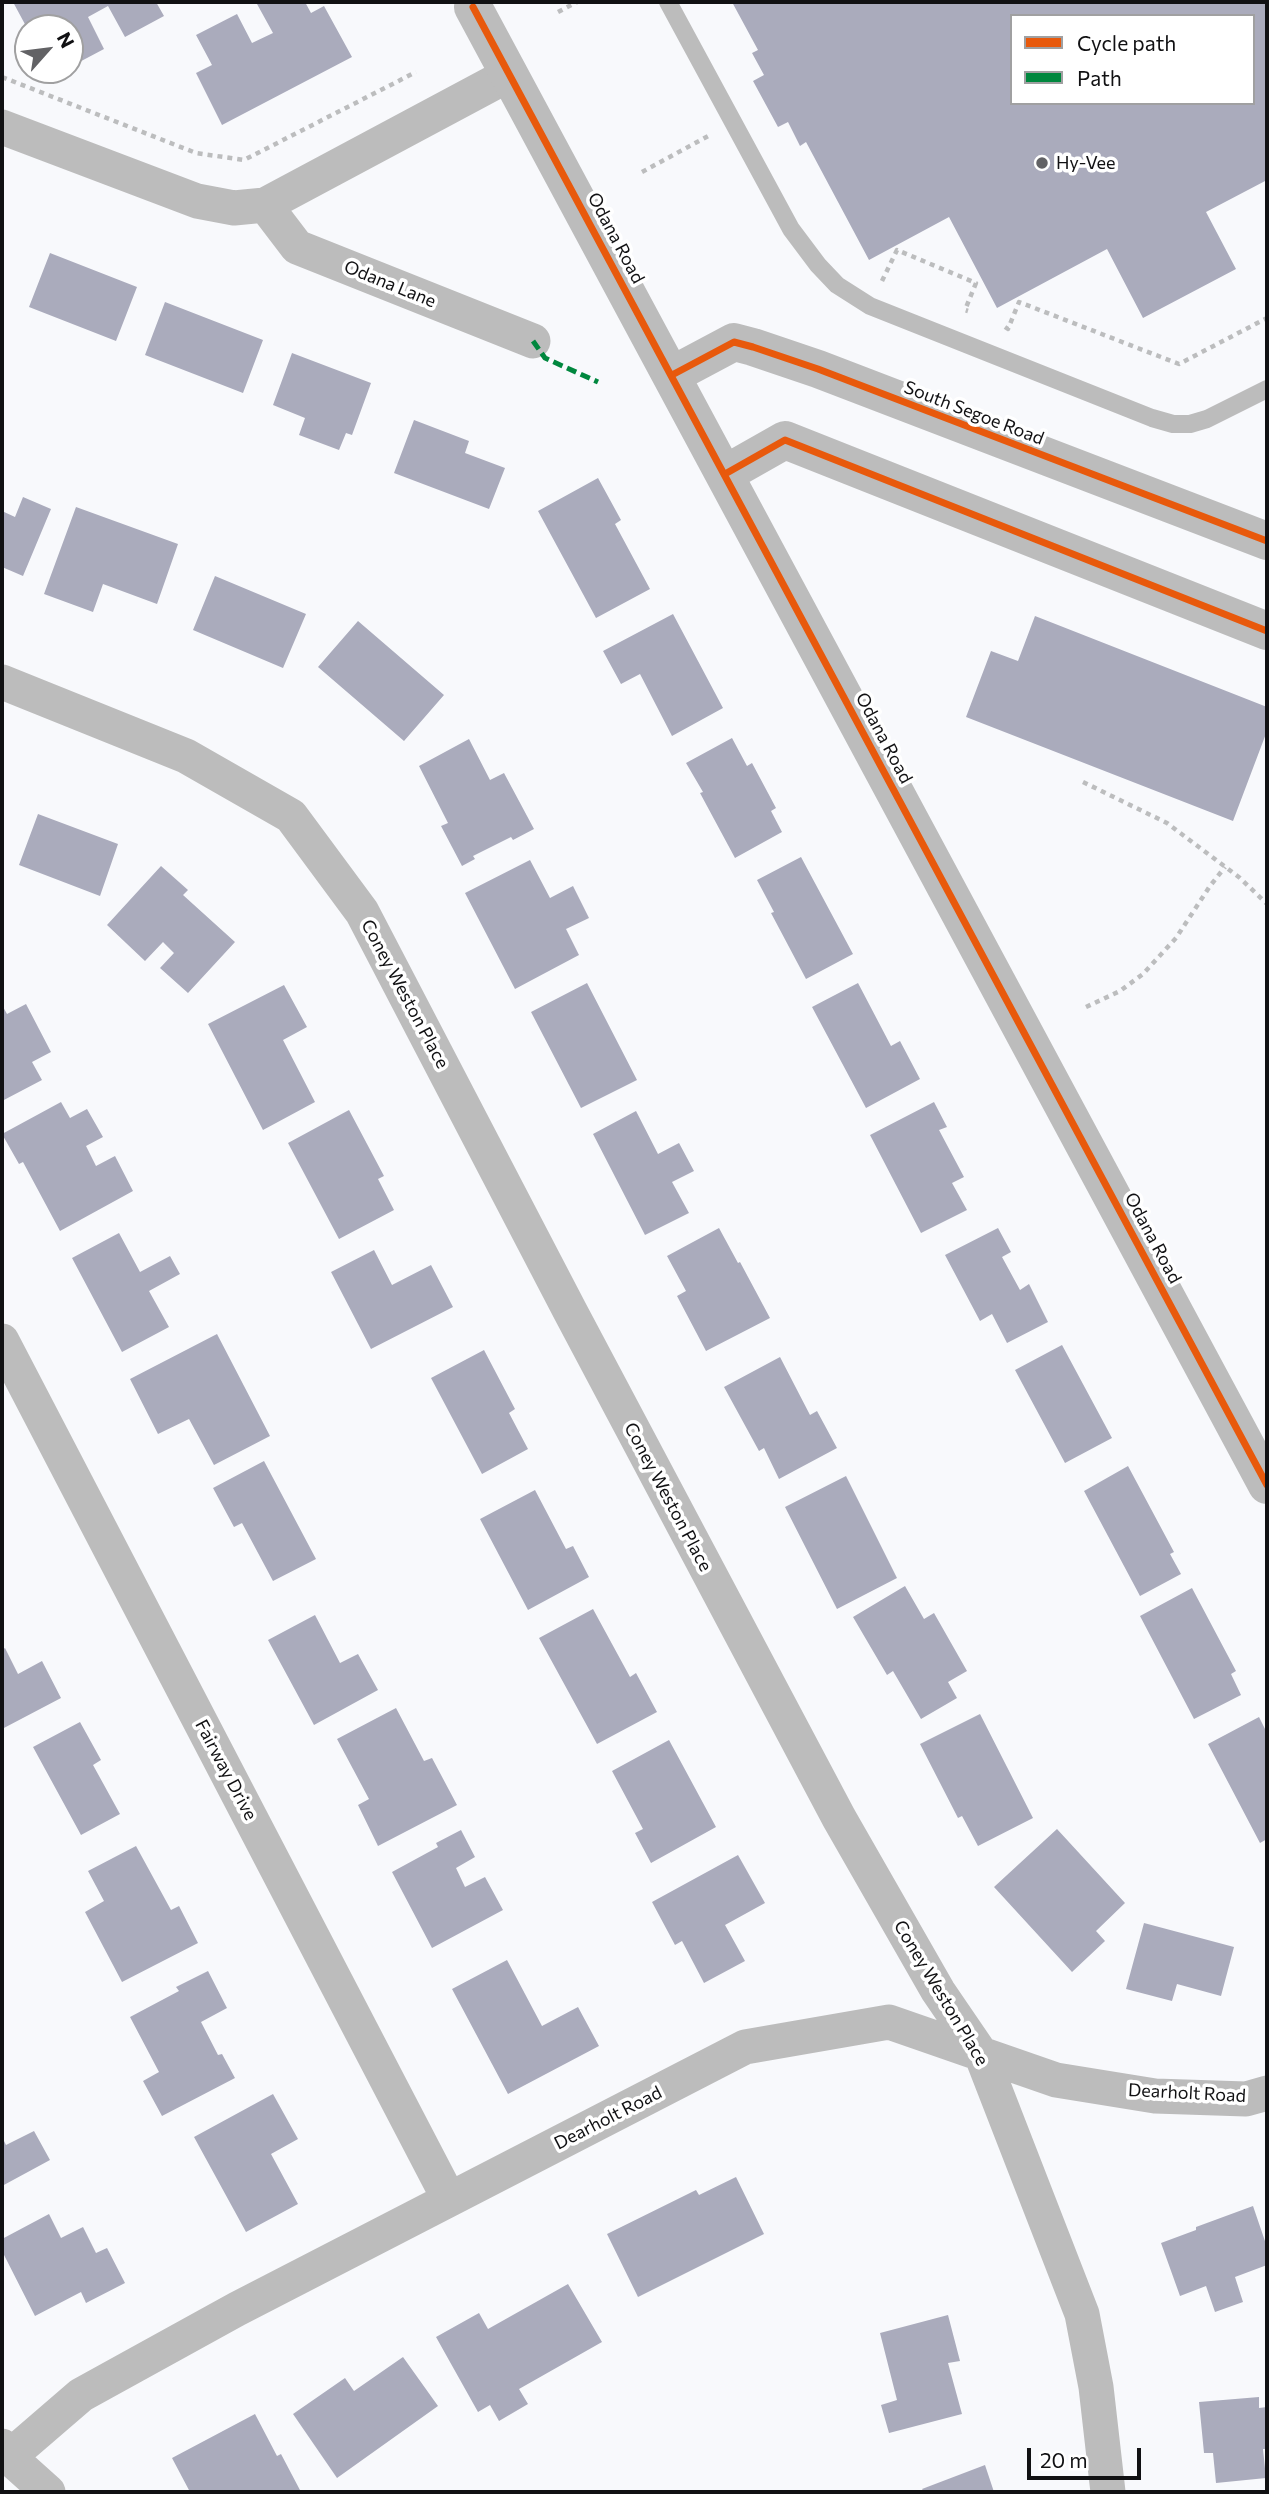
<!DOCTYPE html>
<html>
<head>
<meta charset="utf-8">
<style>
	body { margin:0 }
	#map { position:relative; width:1269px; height:2494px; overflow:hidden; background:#f8f9fc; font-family:Commissioner,sans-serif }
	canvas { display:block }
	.frame { position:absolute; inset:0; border:4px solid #111113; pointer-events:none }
	.legend { position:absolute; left:1010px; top:14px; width:245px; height:91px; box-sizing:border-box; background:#fff; border:2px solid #a0a0a1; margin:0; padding:9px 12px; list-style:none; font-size:21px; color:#111113 }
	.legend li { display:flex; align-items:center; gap:14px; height:35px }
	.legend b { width:35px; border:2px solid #a0a0a1 }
	.north { position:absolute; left:14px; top:14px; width:70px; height:70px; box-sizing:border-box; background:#fff; border:2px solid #a0a0a1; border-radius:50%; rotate:62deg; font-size:19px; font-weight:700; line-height:28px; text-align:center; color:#111113 }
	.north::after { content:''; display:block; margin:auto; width:24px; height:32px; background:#626265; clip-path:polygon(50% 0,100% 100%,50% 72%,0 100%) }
	.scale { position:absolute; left:1027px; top:2448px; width:114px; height:32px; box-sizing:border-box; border:4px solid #111113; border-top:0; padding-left:9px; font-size:21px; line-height:24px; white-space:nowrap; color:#111113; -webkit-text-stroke:5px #fff; paint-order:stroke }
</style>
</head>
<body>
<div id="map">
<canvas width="1269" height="2494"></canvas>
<div class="frame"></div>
<ul class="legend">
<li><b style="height:9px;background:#e8590c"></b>Cycle path</li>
<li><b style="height:9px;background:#00873e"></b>Path</li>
</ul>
<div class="north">N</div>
<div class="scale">20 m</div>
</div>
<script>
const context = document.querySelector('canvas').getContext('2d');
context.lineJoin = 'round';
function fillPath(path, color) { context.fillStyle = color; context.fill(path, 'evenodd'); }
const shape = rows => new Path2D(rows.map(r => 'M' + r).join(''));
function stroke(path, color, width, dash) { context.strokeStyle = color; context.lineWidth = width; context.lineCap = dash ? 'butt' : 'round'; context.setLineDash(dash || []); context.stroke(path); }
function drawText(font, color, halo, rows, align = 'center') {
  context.font = font + ' Commissioner,sans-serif'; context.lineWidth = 7; context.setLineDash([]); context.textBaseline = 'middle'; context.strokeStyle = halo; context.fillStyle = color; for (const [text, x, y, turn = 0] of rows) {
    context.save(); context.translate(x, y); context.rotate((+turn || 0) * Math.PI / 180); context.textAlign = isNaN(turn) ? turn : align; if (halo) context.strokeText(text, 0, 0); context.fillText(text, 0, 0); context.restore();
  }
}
const building = shape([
	[13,2,156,2,164,16,125,37,108,6,88,17,104,49,70,67,70,28,27,28],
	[260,2,305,2,311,13,324,6,352,57,222,125,196,73,212,65,196,35,237,14,252,43,273,33,257,4],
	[732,2,1267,2,1267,180,1206,212,1236,269,1143,318,1107,249,997,308,949,217,869,260,806,142,800,146,788,122,778,127,753,81,764,75,752,53,758,50],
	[1012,16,1253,16,1253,103,1012,103],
	[50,253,137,287,116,341,29,307],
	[165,302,263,340,243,393,145,355],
	[292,353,371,383,352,435,346,433,339,450,299,435,305,418,273,405],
	[414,420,469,441,465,453,505,468,489,509,394,473],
	[598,478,621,520,615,524,650,589,596,618,538,511],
	[23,497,51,509,23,576,2,567,2,511,15,517],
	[76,507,178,544,157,604,103,584,93,612,44,594],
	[215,576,306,614,283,668,193,630],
	[673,614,723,708,672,736,640,674,621,684,603,651],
	[1035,616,1267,707,1267,731,1233,821,966,717,991,651,1018,661],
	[358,621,444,695,404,741,318,667],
	[732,738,747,766,752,763,776,808,771,811,782,832,735,858,700,793,703,792,686,763],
	[469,739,490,780,504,773,534,829,513,840,511,837,473,856,475,859,462,866,441,826,448,823,419,766],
	[38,814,118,844,100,896,19,865],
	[801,857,853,954,806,979,771,913,774,912,757,880],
	[530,860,550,898,573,886,589,918,566,929,579,955,515,989,465,893],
	[161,866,188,890,183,895,235,942,188,993,160,968,174,953,163,942,145,961,107,925],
	[587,983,637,1080,581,1108,531,1012],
	[858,983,891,1046,900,1041,920,1079,866,1108,812,1007],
	[284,985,307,1027,283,1040,315,1102,263,1130,208,1024],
	[26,1004,51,1052,32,1062,42,1080,2,1101,2,1005,7,1014],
	[61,1102,70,1118,87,1109,103,1137,86,1146,96,1166,115,1156,133,1191,60,1231,23,1162,19,1164,2,1134],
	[934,1102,947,1127,939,1130,964,1177,952,1183,967,1210,921,1233,870,1135],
	[349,1110,384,1176,378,1179,394,1210,339,1239,288,1143],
	[636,1111,658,1154,679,1143,694,1171,672,1182,689,1213,645,1235,593,1134],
	[719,1228,738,1263,740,1262,770,1318,706,1351,677,1296,686,1291,667,1256],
	[998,1228,1011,1252,1002,1257,1020,1290,1029,1284,1048,1322,1007,1343,992,1314,980,1321,945,1255],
	[119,1233,140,1272,170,1256,180,1274,149,1291,169,1327,122,1352,72,1258],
	[374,1250,392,1285,431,1265,453,1307,371,1349,331,1272],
	[217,1334,270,1436,214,1465,189,1419,158,1434,130,1379],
	[1062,1345,1112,1438,1065,1463,1015,1370],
	[484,1350,515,1409,509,1413,528,1449,482,1474,431,1378],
	[780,1357,810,1415,817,1411,837,1448,779,1479,764,1448,759,1451,724,1387],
	[264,1461,316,1559,273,1581,242,1523,234,1527,213,1488],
	[1128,1466,1174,1552,1170,1554,1181,1574,1140,1596,1084,1491],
	[846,1476,897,1578,837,1609,785,1507],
	[535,1490,566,1549,573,1546,589,1577,528,1610,480,1519],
	[905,1586,924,1619,934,1613,967,1671,948,1682,957,1698,921,1719,893,1671,887,1675,853,1617],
	[1192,1588,1236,1671,1231,1674,1241,1695,1194,1719,1140,1616],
	[593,1609,630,1677,636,1673,657,1712,597,1744,539,1638],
	[315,1615,340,1663,358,1654,378,1690,314,1725,268,1640],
	[5,1648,18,1674,42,1661,61,1698,2,1729,2,1650],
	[396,1708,424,1761,432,1758,457,1805,378,1846,358,1805,369,1799,337,1739],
	[980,1714,1033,1818,978,1846,962,1816,958,1818,920,1744],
	[1259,1717,1267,1733,1267,1839,1260,1843,1208,1744],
	[80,1722,101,1760,93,1765,120,1814,81,1835,33,1747],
	[669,1740,716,1827,651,1863,635,1833,643,1829,612,1771],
	[1057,1829,1125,1903,1096,1931,1105,1941,1072,1972,994,1887],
	[461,1830,475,1857,456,1868,465,1887,485,1877,503,1910,432,1948,392,1872,438,1847,436,1843],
	[136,1846,171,1910,179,1906,198,1943,122,1982,85,1912,104,1901,88,1871],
	[738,1855,765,1903,725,1925,745,1961,704,1983,682,1941,675,1945,652,1902],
	[1144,1923,1234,1947,1221,1996,1177,1984,1172,2001,1126,1989],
	[507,1960,542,2026,578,2007,599,2046,508,2094,452,1989],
	[208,1971,227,2008,201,2022,218,2055,222,2054,235,2078,162,2116,143,2081,159,2072,130,2017,179,1991,176,1987],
	[273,2094,298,2139,271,2154,298,2204,246,2232,194,2137],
	[34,2131,50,2160,2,2186,2,2137,6,2145],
	[736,2177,764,2234,638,2297,607,2234,696,2190,699,2195],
	[1253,2206,1267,2247,1267,2265,1235,2277,1243,2302,1215,2312,1206,2286,1180,2296,1161,2243,1196,2230,1196,2227],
	[49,2214,61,2238,83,2227,96,2253,107,2248,125,2283,86,2303,81,2292,35,2316,2,2251,2,2239],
	[568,2284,602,2342,519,2389,528,2404,499,2421,490,2405,478,2412,436,2337,479,2313,488,2329],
	[948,2315,960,2361,948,2363,962,2414,889,2433,881,2405,897,2400,880,2333],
	[403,2357,438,2406,337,2478,293,2414,345,2378,354,2391],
	[1259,2397,1259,2408,1267,2407,1267,2449,1263,2449,1266,2478,1216,2483,1213,2453,1204,2453,1199,2402],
	[255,2414,277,2456,281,2454,301,2492,238,2492,237,2490,231,2492,190,2492,172,2458],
	[985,2465,994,2492,924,2492,922,2489]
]);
const path = shape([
	[558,12,577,2],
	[2,77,196,153,244,160,416,72],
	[642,172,710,135],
	[882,281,897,250,976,283,965,310,968,311],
	[1005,327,1008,329,1019,302,1179,364,1267,318],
	[1083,782,1167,823,1240,878,1267,904],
	[1086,1007,1120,991,1143,974,1176,938,1210,886,1225,867]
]);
const service = shape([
	[668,2,791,229,818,265,837,285,870,306,1152,418,1173,424,1190,424,1207,419,1267,389]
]);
const minor = shape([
	[2,127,197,201,234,208,265,205,510,74],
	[265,205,297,247,533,341],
	[2,682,186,756,291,816,362,912,570,1311,839,1818,938,1991,981,2054,1082,2314,1096,2387,1108,2492],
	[2,1341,449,2199],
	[2,2446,9,2457,48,2492],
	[9,2457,81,2395,237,2309,745,2047,889,2022,1056,2080,1155,2096,1246,2099,1267,2093]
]);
const tertiary = shape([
	[474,2,473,7,1267,1485],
	[672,375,734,342,753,347,818,369,1267,541],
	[725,474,785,440,1267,631]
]);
const quiet = shape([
	[533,341,545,358,598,382]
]);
const cycleway = shape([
	[473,7,1267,1485],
	[672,375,734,342,753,347,818,369,1267,541],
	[725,474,785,440,1267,631]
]);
const markers = [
	[1042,163,7,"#626265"]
];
const poiNames = [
	["Hy-Vee",1056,163]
];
const streetNames = [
	["Odana Road",616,238,62],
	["Odana Lane",390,284,22],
	["South Segoe Road",974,413,21],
	["Odana Road",884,738,62],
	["Coney Weston Place",405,994,62],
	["Odana Road",1153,1238,62],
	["Coney Weston Place",668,1497,62],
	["Fairway Drive",226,1770,62],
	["Coney Weston Place",941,1993,59],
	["Dearholt Road",1187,2093,3],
	["Dearholt Road",608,2118,-27]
];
fillPath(building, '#aaabbc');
stroke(path, '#bcbdbe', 4.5, [5, 5]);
stroke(service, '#bcbcbc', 18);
stroke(minor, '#bcbcbc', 35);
stroke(tertiary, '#bcbcbc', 38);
stroke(quiet, '#00873e', 5, [10, 5]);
stroke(cycleway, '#e8590c', 7);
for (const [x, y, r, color] of markers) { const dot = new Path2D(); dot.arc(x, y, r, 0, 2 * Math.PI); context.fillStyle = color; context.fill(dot); stroke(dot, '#fff', 2.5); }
drawText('18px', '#111113', '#fff', poiNames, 'left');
drawText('18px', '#111113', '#fff', streetNames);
</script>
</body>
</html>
